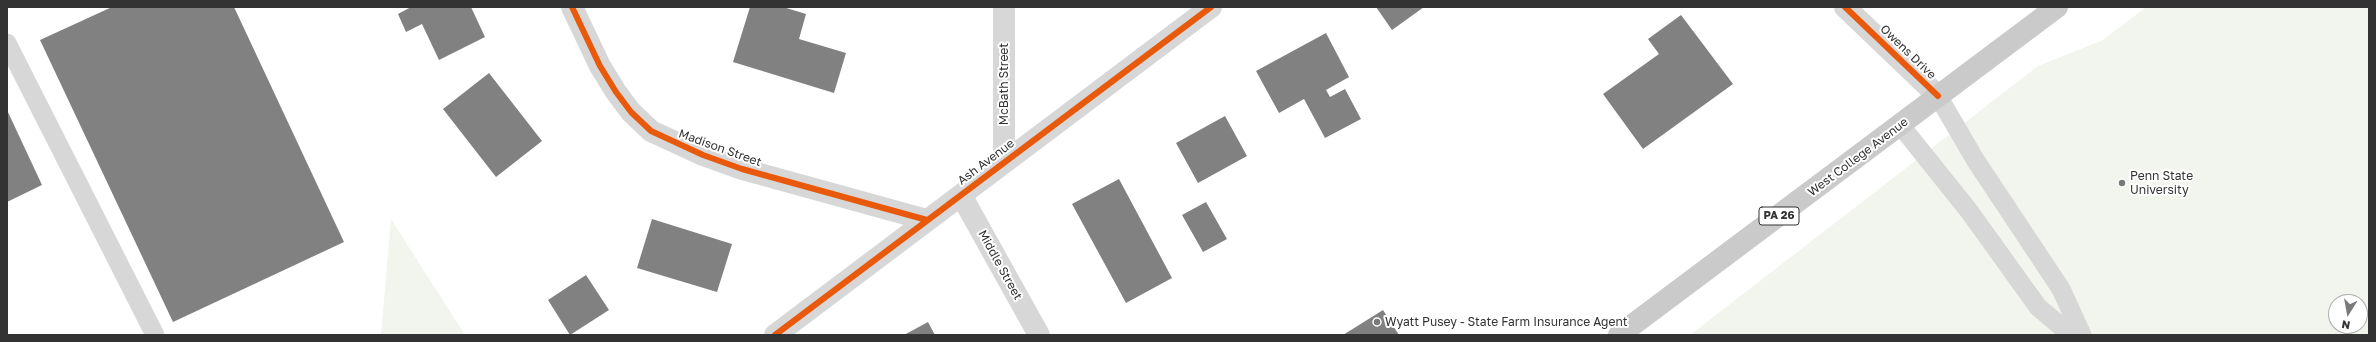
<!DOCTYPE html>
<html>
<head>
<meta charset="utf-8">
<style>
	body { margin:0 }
	#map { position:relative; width:2376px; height:342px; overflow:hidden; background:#fff; font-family:"Golos Text",sans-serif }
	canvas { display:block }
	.frame { position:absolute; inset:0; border:8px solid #333; pointer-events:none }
	.north { position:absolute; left:2328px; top:294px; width:40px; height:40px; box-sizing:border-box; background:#fff; border:1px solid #adadad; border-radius:50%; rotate:191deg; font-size:11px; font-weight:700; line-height:16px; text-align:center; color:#333 }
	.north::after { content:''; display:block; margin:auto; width:14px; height:18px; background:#7a7a7a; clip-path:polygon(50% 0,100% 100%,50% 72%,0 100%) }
</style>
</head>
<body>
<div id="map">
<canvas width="2376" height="342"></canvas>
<div class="frame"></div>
<div class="north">N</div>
</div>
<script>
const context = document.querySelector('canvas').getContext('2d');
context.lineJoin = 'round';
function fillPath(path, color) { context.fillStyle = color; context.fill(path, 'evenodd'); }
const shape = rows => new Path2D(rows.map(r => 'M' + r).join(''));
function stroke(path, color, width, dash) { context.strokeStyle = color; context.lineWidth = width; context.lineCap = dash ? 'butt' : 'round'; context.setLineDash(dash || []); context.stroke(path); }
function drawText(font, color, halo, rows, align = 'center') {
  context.font = font + ' "Golos Text",sans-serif'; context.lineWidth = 4; context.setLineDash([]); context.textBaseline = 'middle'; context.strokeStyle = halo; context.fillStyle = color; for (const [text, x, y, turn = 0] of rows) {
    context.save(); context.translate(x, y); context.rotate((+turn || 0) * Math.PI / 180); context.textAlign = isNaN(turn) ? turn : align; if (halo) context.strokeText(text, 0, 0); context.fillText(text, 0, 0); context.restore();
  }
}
const green = shape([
	[2146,7,2369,7,2369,335,1690,335,2038,66,2103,40],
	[2336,302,2360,302,2360,326,2336,326],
	[391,219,465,335,381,335]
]);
const building = shape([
	[112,7,234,7,344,242,173,322,40,40],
	[411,7,471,7,485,37,439,60,422,24,406,32,398,14],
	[750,7,783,7,806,14,799,39,846,53,834,93,733,62],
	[1376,7,1424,7,1392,30],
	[1681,15,1733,84,1643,149,1603,94,1659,54,1648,39],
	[1326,33,1349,77,1326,90,1330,97,1345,89,1361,119,1325,138,1304,99,1279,113,1256,71],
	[489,73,542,141,496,177,443,109],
	[7,110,42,185,7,202],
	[1225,116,1247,156,1198,183,1176,143],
	[1119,179,1172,278,1126,303,1072,204],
	[1206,202,1227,239,1203,252,1182,215],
	[652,219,732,244,717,292,637,268],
	[586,275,609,310,570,335,548,300],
	[1383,310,1399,335,1343,335],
	[928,322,935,335,904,335]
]);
const lane = shape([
	[7,43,155,335],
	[1938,96,1976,161,2061,289,2082,335],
	[1901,126,1969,211,2038,307,2071,335]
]);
const street = shape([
	[572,7,600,66,616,92,631,112,651,131,703,155,742,169,927,220],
	[1845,7,1938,96],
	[1004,162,1004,7],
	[961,195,1039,335],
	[775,335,1211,7]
]);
const primary = shape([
	[1619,335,2057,7]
]);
const cycleway = shape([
	[572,7,600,66,616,92,631,112,651,131,703,155,742,169,927,220],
	[1845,7,1938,96],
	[775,335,1211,7]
]);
const markers = [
	[2122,183,4,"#7a7a7a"],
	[1377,322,4,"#7a7a7a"]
];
const shields = [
	[1779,216,40]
];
const shieldNames = [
	["PA 26",1779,216]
];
const streetNames = [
	["Owens Drive",1908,52,44],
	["McBath Street",1004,84,-90],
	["Madison Street",720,148,20],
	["West College Avenue",1858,157,-37],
	["Ash Avenue",986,162,-37],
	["Middle Street",1000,265,61]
];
const poiNames = [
	["Penn State",2130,176],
	["University",2130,190],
	["Wyatt Pusey - State Farm Insurance Agent",1385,322]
];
fillPath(green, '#f1f5ed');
fillPath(building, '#818181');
stroke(lane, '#d7d7d7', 19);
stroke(street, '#d7d7d7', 22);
stroke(primary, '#cacaca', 22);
stroke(cycleway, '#e8590c', 6);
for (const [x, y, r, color] of markers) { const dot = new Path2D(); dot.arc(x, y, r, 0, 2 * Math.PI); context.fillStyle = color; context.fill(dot); stroke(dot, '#fff', 1.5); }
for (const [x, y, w] of shields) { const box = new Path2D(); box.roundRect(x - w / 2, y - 9, w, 18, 3); context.fillStyle = '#fff'; context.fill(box); stroke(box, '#333', 1); }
drawText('bold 11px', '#333', null, shieldNames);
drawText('12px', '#333', '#fff', streetNames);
drawText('12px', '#333', '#fff', poiNames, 'left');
</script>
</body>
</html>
